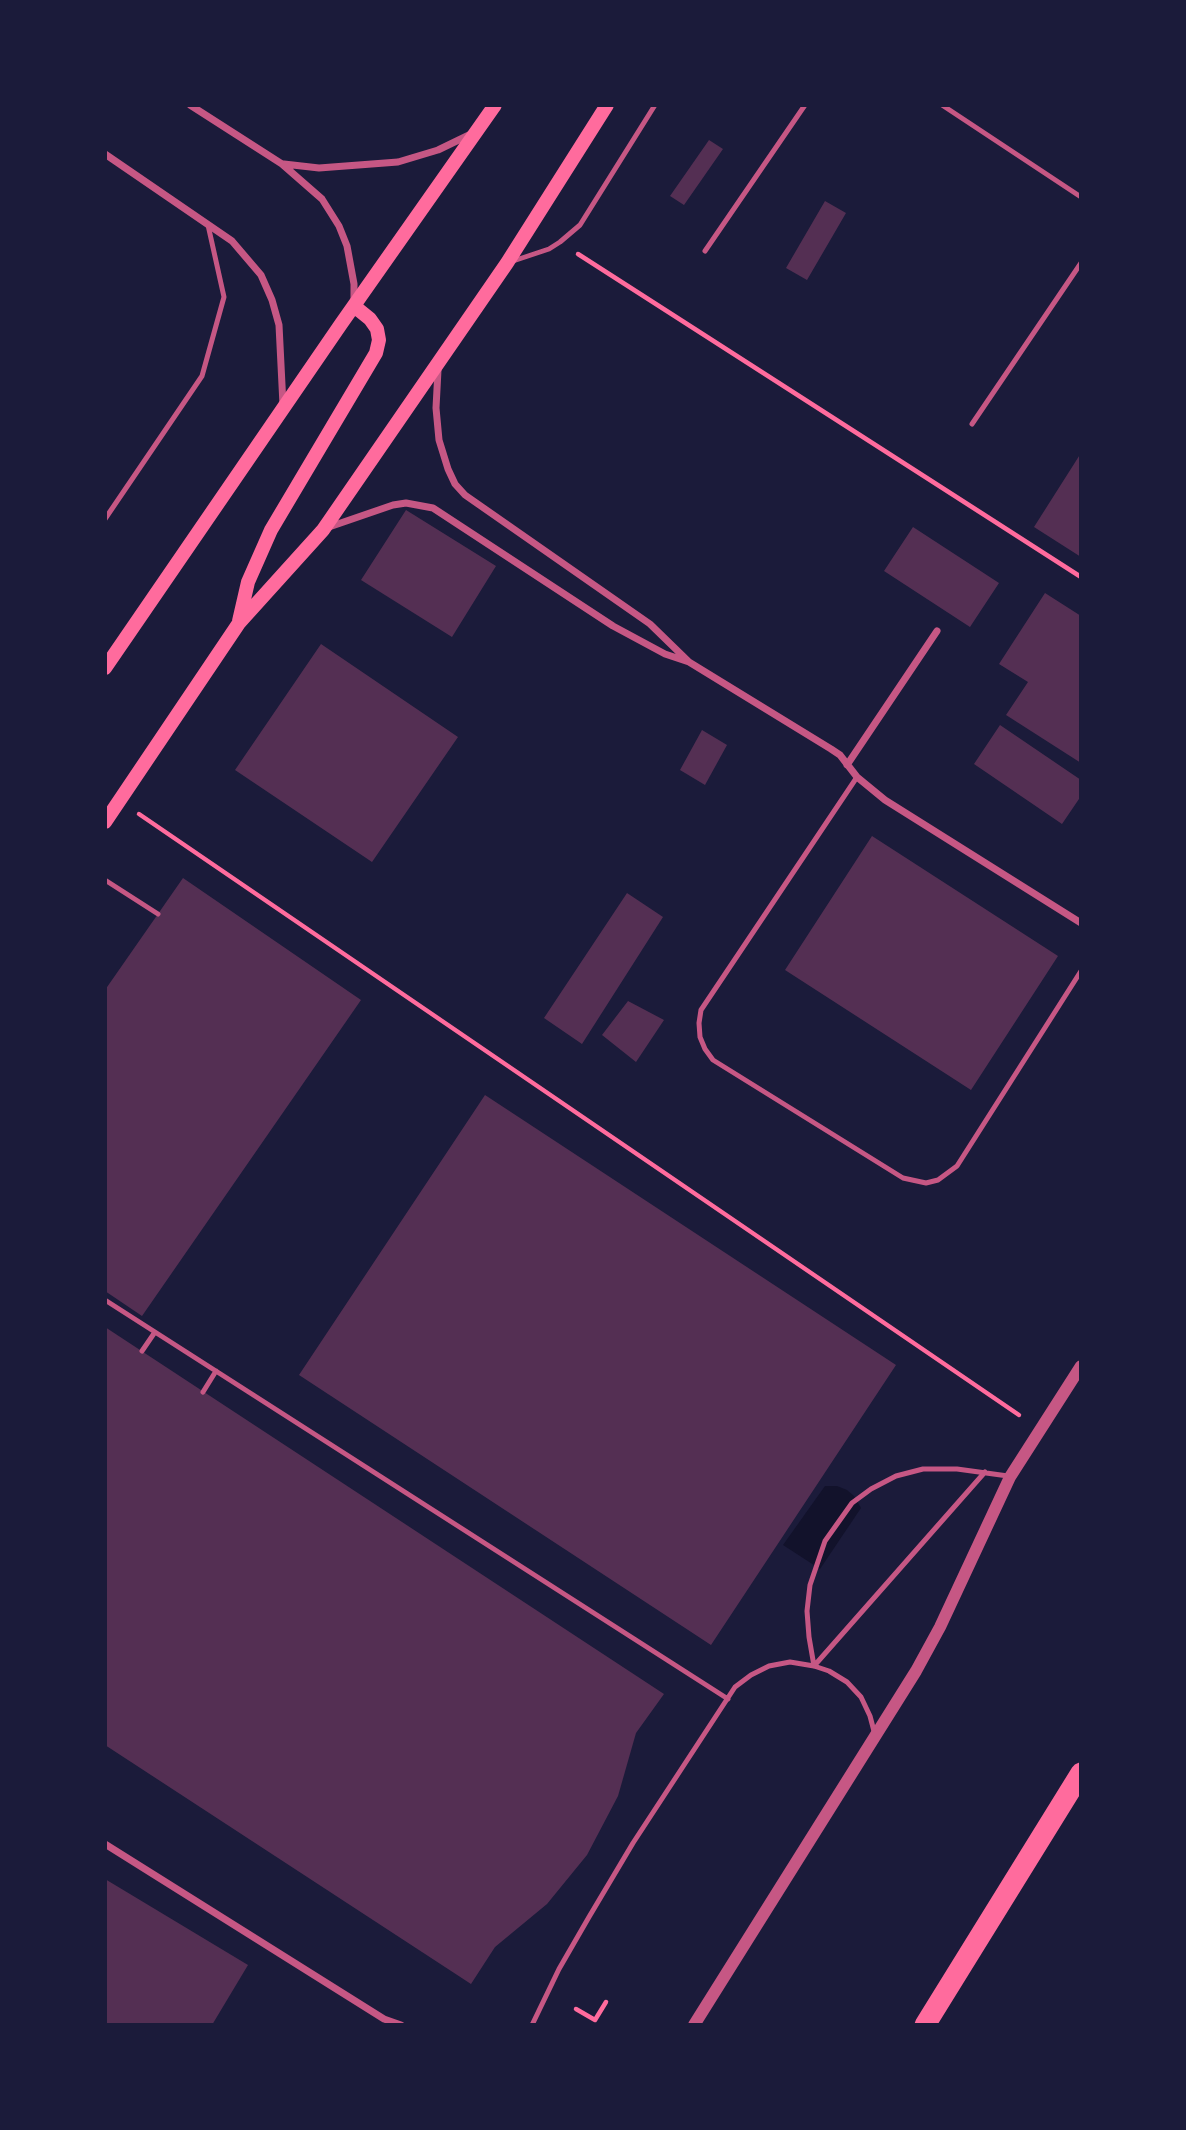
<!DOCTYPE html>
<html>
<head>
<meta charset="utf-8">
<style>
	body { margin:0 }
	#map { position:relative; width:1186px; height:2130px; overflow:hidden; background:#1b1b3a; font-family:Jost,sans-serif }
	canvas { display:block }
	.frame { position:absolute; inset:0; border:107px solid #1b1b3a; pointer-events:none }
</style>
</head>
<body>
<div id="map">
<canvas width="1186" height="2130"></canvas>
<div class="frame"></div>
</div>
<script>
const context = document.querySelector('canvas').getContext('2d');
context.lineJoin = 'round';
function fillPath(path, color) { context.fillStyle = color; context.fill(path, 'evenodd'); }
const shape = rows => new Path2D(rows.map(r => 'M' + r).join(''));
function stroke(path, color, width, dash) { context.strokeStyle = color; context.lineWidth = width; context.lineCap = dash ? 'butt' : 'round'; context.setLineDash(dash || []); context.stroke(path); }
const water = shape([
	[825,1486,837,1486,847,1490,854,1496,861,1508,820,1569,783,1545]
]);
const building = shape([
	[709,140,723,149,684,205,670,196],
	[825,201,846,213,807,280,786,268],
	[1081,453,1081,557,1034,527],
	[406,510,496,566,452,637,361,580],
	[913,527,999,583,970,627,884,571],
	[1045,593,1081,616,1081,763,1006,715,1028,682,999,664],
	[321,644,458,737,372,862,235,770],
	[1000,725,1081,780,1081,796,1062,824,974,764],
	[702,730,727,745,705,785,680,770],
	[872,836,1058,956,971,1090,785,970],
	[183,878,361,1000,142,1316,105,1291,105,990],
	[627,893,663,917,582,1044,544,1018],
	[628,1001,664,1020,636,1062,602,1035],
	[485,1095,896,1365,711,1645,299,1375],
	[105,1327,664,1694,636,1733,618,1796,587,1855,547,1904,495,1947,471,1984,105,1745],
	[105,1879,248,1965,212,2025,105,2025]
]);
const path = shape([
	[578,254,1081,577],
	[139,814,1019,1415],
	[576,2009,595,2020,606,2002]
]);
const service = shape([
	[942,105,1081,197],
	[705,251,805,105],
	[513,261,549,249,560,242,580,225,655,105],
	[972,424,1081,263],
	[105,519,202,376,224,297,208,225],
	[857,777,701,1010,699,1023,700,1037,705,1049,713,1060,903,1178,926,1183,938,1180,957,1166,1081,971],
	[105,880,158,914],
	[105,1300,728,1699],
	[142,1351,155,1332],
	[203,1392,216,1371],
	[814,1666,809,1637,807,1611,810,1585,825,1541,852,1503,871,1489,896,1476,923,1469,957,1469,1008,1476],
	[814,1666,985,1472],
	[532,2025,559,1969,589,1917,633,1843,735,1687,751,1675,769,1666,790,1662,814,1666,829,1671,847,1682,861,1697,870,1716,875,1735]
]);
const minor = shape([
	[190,105,282,164,322,199,339,226,347,246,354,284,354,302],
	[105,154,232,241,261,275,272,300,279,325,283,405],
	[284,164,319,168,398,162,438,150,469,135],
	[438,370,436,408,439,440,448,469,455,484,465,495,650,624,688,661],
	[329,527,393,505,406,503,433,508,613,626,665,654,689,662,831,749,840,755,857,777,885,800,1081,923],
	[847,765,937,631],
	[105,1844,384,2019,401,2025]
]);
const tertiary = shape([
	[694,2025,916,1671,940,1627,1010,1477,1081,1366]
]);
const secondary = shape([
	[239,621,248,582,271,530,376,353,379,340,377,329,370,319,354,306],
	[105,668,341,324,495,105],
	[105,822,239,623,323,530,507,263,607,105]
]);
const motorway = shape([
	[925,2025,1081,1773]
]);
fillPath(water, '#12122b');
fillPath(building, '#542f53');
stroke(path, '#ff6b9d', 4.5);
stroke(service, '#c65784', 5);
stroke(minor, '#c65784', 7);
stroke(tertiary, '#c65784', 12);
stroke(secondary, '#ff6b9d', 14);
stroke(motorway, '#ff6b9d', 21);
</script>
</body>
</html>
